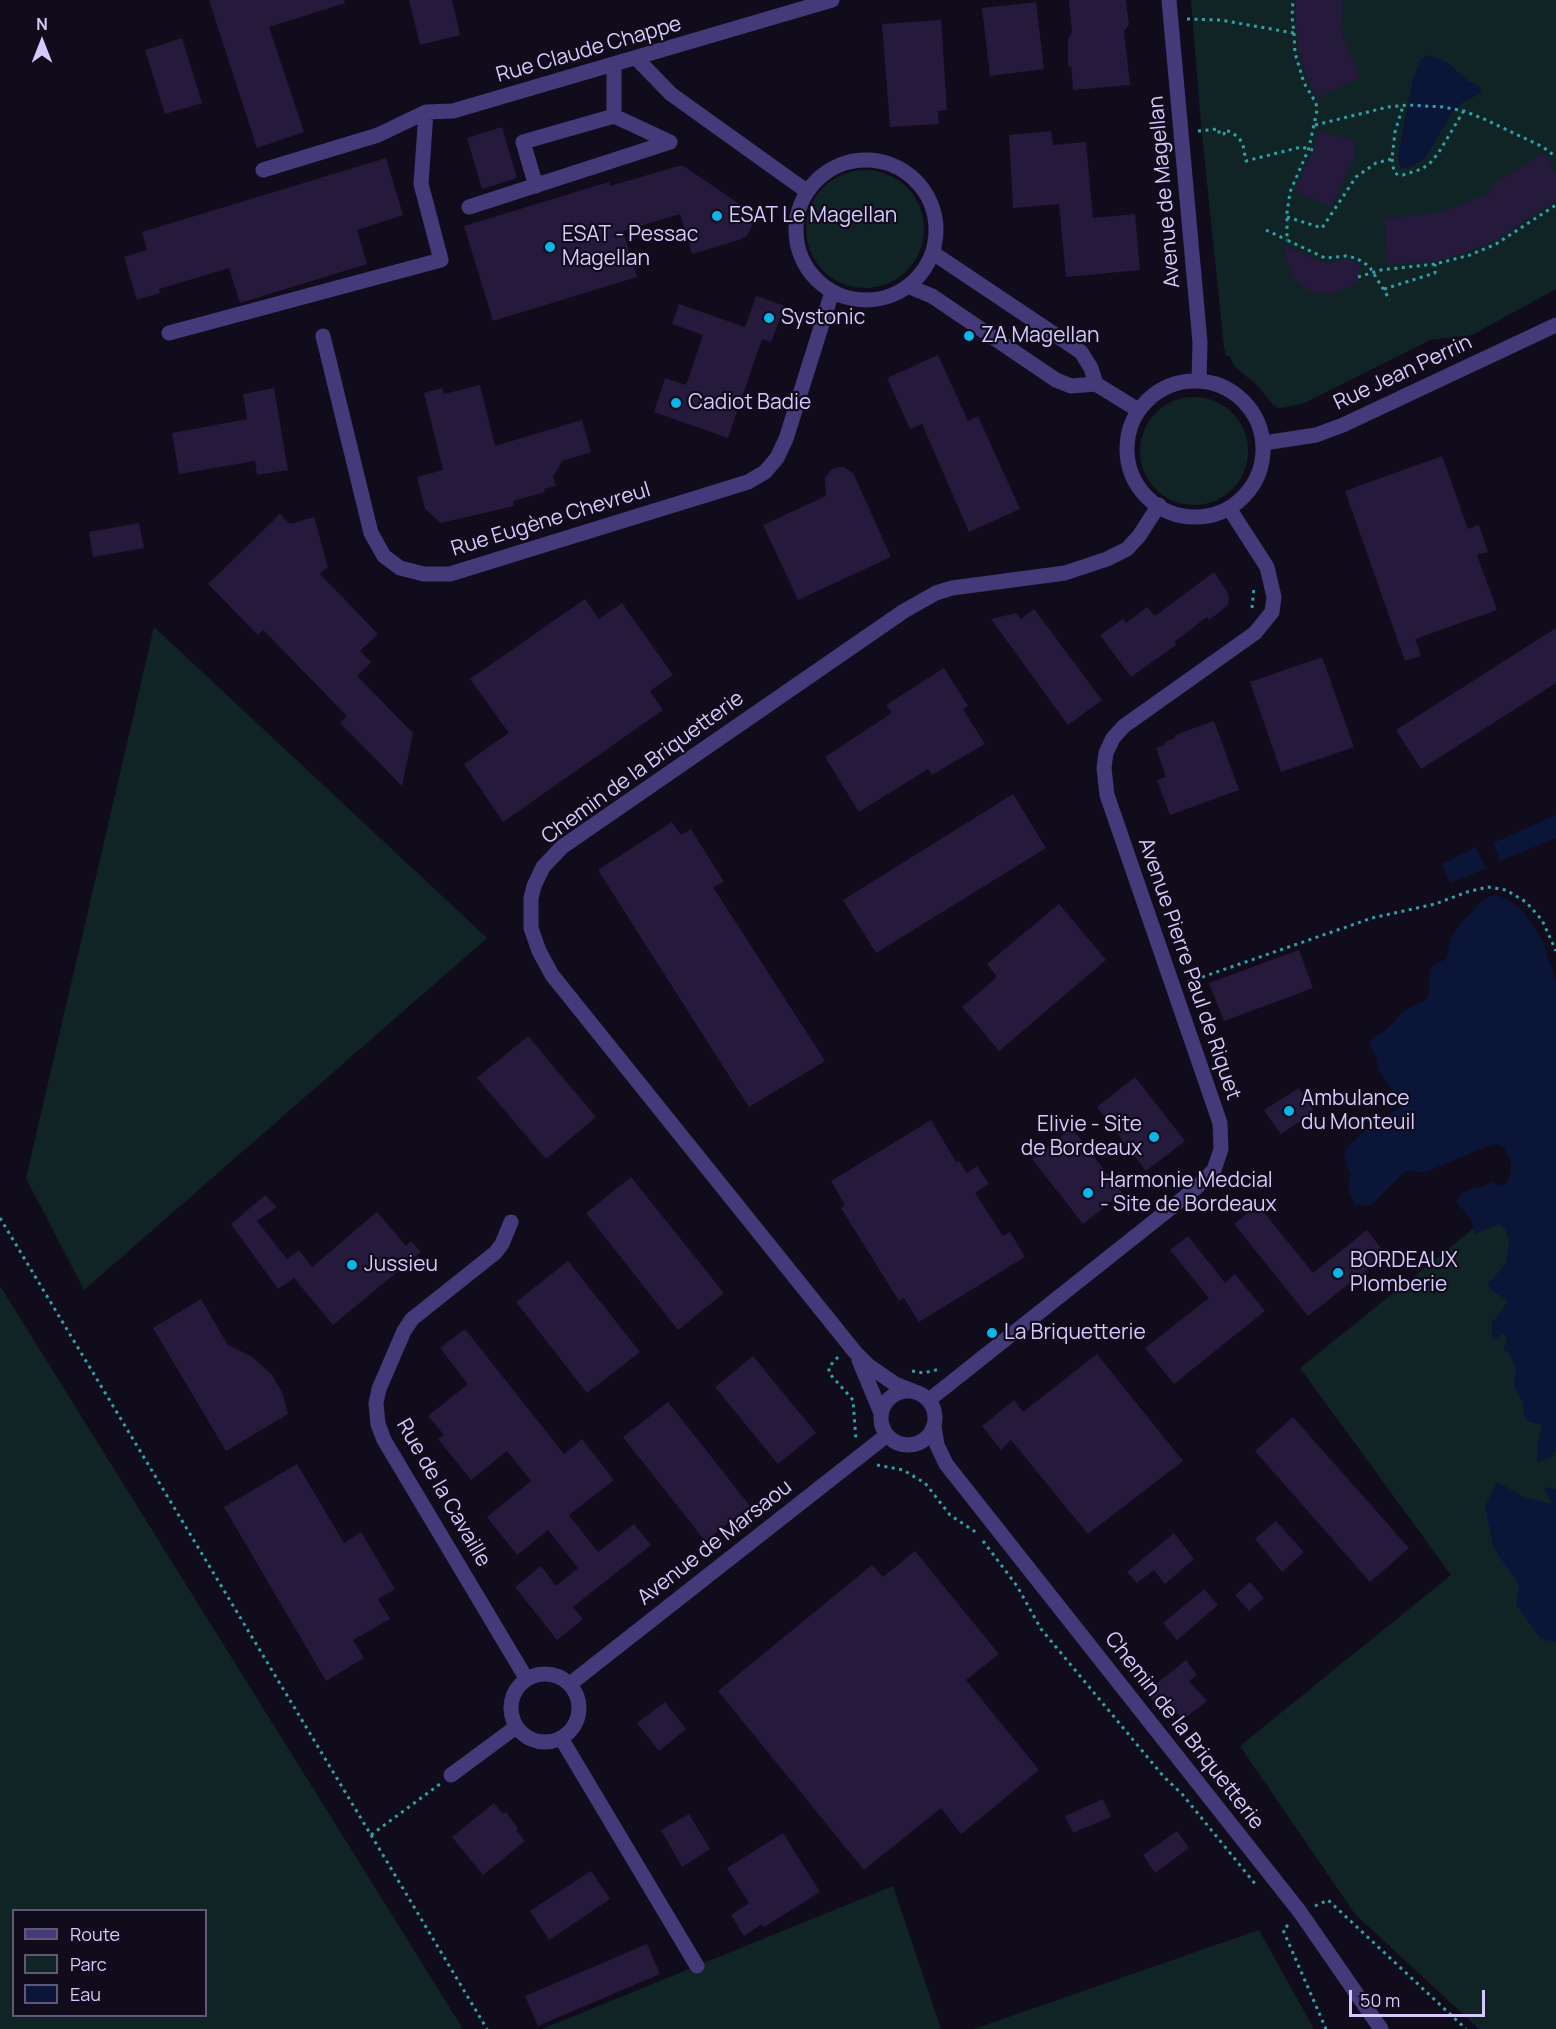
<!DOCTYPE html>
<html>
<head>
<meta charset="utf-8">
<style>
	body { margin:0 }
	#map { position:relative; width:1556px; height:2029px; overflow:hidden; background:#110c1c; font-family:Manrope,sans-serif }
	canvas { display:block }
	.legend { position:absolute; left:12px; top:1909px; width:195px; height:108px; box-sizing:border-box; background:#110c1c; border:2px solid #605876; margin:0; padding:8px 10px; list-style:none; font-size:18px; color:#d6cafd }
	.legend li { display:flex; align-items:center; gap:12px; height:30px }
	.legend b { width:30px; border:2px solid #605876 }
	.north { position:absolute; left:12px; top:12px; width:60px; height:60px; -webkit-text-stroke:4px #110c1c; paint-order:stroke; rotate:0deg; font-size:16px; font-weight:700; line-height:24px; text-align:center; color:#d6cafd }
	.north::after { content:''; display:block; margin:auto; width:21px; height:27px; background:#d6cafd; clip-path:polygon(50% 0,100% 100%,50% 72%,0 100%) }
	.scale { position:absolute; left:1349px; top:1990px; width:136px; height:27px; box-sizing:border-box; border:3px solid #d6cafd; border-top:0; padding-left:8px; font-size:18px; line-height:21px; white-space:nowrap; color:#d6cafd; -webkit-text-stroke:4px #110c1c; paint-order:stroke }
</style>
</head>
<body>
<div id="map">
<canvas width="1556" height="2029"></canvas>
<ul class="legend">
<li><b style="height:8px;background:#443979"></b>Route</li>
<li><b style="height:16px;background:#102426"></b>Parc</li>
<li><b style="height:16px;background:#0a1537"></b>Eau</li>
</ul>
<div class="north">N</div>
<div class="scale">50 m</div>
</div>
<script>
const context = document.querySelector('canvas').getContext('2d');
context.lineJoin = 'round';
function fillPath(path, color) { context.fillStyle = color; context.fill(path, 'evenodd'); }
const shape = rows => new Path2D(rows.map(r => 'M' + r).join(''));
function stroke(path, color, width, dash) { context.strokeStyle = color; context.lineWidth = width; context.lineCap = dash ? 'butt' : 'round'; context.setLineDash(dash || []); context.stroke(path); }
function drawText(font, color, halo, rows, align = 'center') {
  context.font = font + ' Manrope,sans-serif'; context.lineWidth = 4.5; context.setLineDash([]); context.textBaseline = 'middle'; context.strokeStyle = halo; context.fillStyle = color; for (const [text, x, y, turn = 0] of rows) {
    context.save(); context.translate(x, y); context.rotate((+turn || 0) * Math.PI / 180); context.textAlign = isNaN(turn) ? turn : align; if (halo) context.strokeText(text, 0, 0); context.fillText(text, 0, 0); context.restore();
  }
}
const green = shape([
	[1191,0,1556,0,1556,289,1472,335,1430,340,1302,404,1278,408,1273,405,1259,387,1234,366,1230,356,1226,356,1224,347,1201,124],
	'806 229a59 59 0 1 1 118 0a59 59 0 1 1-118 0Z',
	'1140 451a54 54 0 1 1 108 0a54 54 0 1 1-108 0Z',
	[154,627,487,938,84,1290,26,1178],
	[1556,1172,1556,2029,1479,2029,1355,1914,1240,1746,1451,1575,1300,1368,1473,1229],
	[0,1286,463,2029,0,2029],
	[14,1910,206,1910,206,2016,14,2016],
	[893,1886,941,2029,542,2029],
	[1259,1930,1314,2029,974,2029]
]);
const water = shape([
	[1430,55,1448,63,1467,80,1480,87,1481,93,1462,103,1451,114,1430,151,1423,160,1407,168,1400,167,1398,156,1413,79,1421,59],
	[1556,815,1556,838,1500,861,1493,843],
	[1476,847,1486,869,1450,883,1442,864],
	[1497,895,1506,899,1520,908,1528,919,1542,940,1556,982,1556,1452,1554,1451,1553,1457,1537,1462,1538,1443,1542,1424,1530,1422,1524,1416,1523,1404,1514,1385,1516,1369,1510,1354,1503,1349,1507,1339,1503,1333,1495,1340,1492,1339,1492,1323,1508,1301,1490,1289,1488,1284,1506,1264,1509,1241,1506,1230,1499,1224,1475,1234,1470,1218,1456,1202,1462,1193,1470,1189,1485,1186,1492,1181,1501,1186,1507,1183,1511,1171,1511,1160,1503,1147,1495,1144,1485,1147,1426,1172,1406,1171,1371,1205,1355,1205,1348,1188,1351,1174,1347,1167,1344,1153,1348,1146,1375,1122,1400,1108,1391,1087,1379,1072,1375,1054,1369,1045,1373,1037,1382,1033,1393,1023,1404,1010,1426,1000,1429,993,1430,971,1434,965,1446,959,1451,937,1463,921,1471,914,1475,907,1490,896],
	[1497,1482,1524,1497,1552,1504,1544,1487,1556,1489,1556,1642,1541,1639,1516,1605,1519,1584,1494,1549,1485,1506]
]);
const building = shape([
	[209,0,344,0,345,3,269,27,304,132,257,148],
	[409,0,452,0,460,35,420,45],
	[1069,0,1126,0,1129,25,1124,31,1130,85,1073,90,1071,66,1068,67,1068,39,1072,32],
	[1296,0,1343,0,1341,33,1360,77,1317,99,1309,82,1298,50,1295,16],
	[1036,2,1044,69,990,76,982,8],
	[941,20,947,110,938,111,939,124,890,127,882,24],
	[182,38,202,103,165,114,145,50],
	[502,127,517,178,482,189,467,138],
	[1051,131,1053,145,1086,142,1093,218,1135,214,1140,270,1066,277,1059,204,1013,208,1009,135],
	[1318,131,1356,141,1353,160,1331,207,1294,191,1315,146],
	[1544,153,1556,172,1556,201,1492,242,1470,251,1437,261,1388,264,1384,218,1428,214,1451,208,1492,192,1489,187],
	[386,158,403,215,357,230,367,264,240,303,229,268,159,289,160,293,137,300,124,257,147,250,142,232],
	[682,165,747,209,752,217,753,224,747,236,739,240,692,254,680,214,623,231,637,277,493,321,464,226,609,182,610,186],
	[1284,246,1326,263,1346,259,1357,261,1360,265,1359,282,1331,295,1311,292,1299,283,1294,277,1287,261],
	[756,296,785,306,771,342,762,339,728,438,654,412,665,378,686,385,703,335,672,324,679,304,745,327],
	[938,355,968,421,978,416,1020,509,969,532,922,424,910,429,887,378],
	[480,385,495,446,582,420,591,452,562,461,553,477,556,486,544,489,545,492,513,501,514,506,441,523,425,509,417,477,443,470,424,393,442,388,444,394],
	[274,388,288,470,257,475,255,461,179,474,172,433,247,419,243,394],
	[1442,456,1468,529,1479,525,1488,552,1477,555,1497,610,1415,639,1421,656,1405,661,1345,491],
	[839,467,844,467,853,473,891,557,798,600,763,525,826,496,825,478,832,469],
	[280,514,290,524,314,517,328,567,320,574,378,634,360,651,371,662,357,676,413,733,402,786,340,723,347,716,263,630,258,635,208,584],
	[139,523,144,548,93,557,89,532],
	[1214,572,1228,593,1229,602,1227,606,1209,620,1207,617,1174,642,1176,645,1131,677,1100,635,1123,619,1126,623,1147,607,1155,616],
	[585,599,599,619,622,603,673,675,650,691,663,710,503,822,464,764,509,733,470,679],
	[1034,609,1102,700,1068,725,991,619,1016,613,1021,619],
	[1556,628,1556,683,1421,769,1396,730],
	[1322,657,1354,747,1281,772,1250,682],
	[944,668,968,706,963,709,985,744,932,775,928,769,859,812,825,757,892,713,886,705],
	[1214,721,1239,790,1170,815,1157,780,1166,777,1156,748,1166,744,1165,742,1175,738,1175,735],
	[1013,794,1046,848,876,953,843,900],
	[672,822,681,835,691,829,724,882,713,887,825,1061,749,1107,598,870],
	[1059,904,1106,960,999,1051,962,1007,997,977,987,964],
	[1299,950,1313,988,1224,1021,1209,983],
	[528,1036,596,1117,546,1159,477,1078],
	[1135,1077,1185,1141,1146,1171,1097,1107],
	[1299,1088,1314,1112,1281,1134,1264,1110],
	[931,1120,956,1162,959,1161,967,1173,977,1166,989,1184,975,1193,1003,1236,1010,1232,1025,1257,919,1322,904,1298,899,1301,841,1208,845,1205,831,1181],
	[1072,1128,1122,1193,1083,1224,1032,1159],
	[631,1177,724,1293,678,1330,586,1213],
	[265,1195,277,1207,257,1221,287,1259,299,1250,312,1267,377,1212,406,1246,411,1241,421,1252,333,1325,294,1278,278,1289,231,1224],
	[1258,1205,1313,1273,1367,1230,1386,1255,1308,1316,1234,1224],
	[1188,1236,1225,1283,1235,1274,1265,1311,1174,1384,1145,1348,1209,1298,1170,1250],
	[568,1261,640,1352,587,1393,516,1302],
	[201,1299,228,1345,251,1356,272,1375,282,1392,288,1414,226,1451,153,1328],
	[465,1329,564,1454,582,1439,614,1480,569,1515,598,1552,634,1524,651,1545,573,1607,583,1619,557,1640,515,1587,541,1566,556,1586,578,1568,548,1530,517,1555,487,1517,531,1481,507,1451,471,1480,438,1439,444,1435,428,1416,468,1384,440,1348],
	[1097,1354,1183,1461,1088,1534,1011,1440,1001,1450,982,1426,1014,1400,1023,1412],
	[753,1356,816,1433,778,1464,715,1387],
	[668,1402,750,1506,705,1541,623,1437],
	[1293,1417,1409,1548,1370,1582,1255,1451],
	[297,1464,344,1543,361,1532,395,1589,378,1599,390,1619,353,1640,364,1658,326,1681,224,1507],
	[1276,1521,1304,1552,1282,1572,1255,1539],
	[1174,1533,1194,1559,1165,1584,1154,1570,1137,1583,1127,1572],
	[915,1551,999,1654,966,1680,1039,1770,961,1834,941,1808,864,1870,718,1691,872,1565,883,1577],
	[1250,1582,1264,1598,1249,1611,1235,1595],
	[1204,1589,1218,1605,1177,1640,1163,1623],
	[1186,1660,1197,1675,1189,1681,1207,1701,1183,1720,1167,1700,1158,1707,1146,1692],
	[665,1702,686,1729,659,1751,637,1723],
	[1103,1799,1111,1817,1073,1833,1065,1816],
	[494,1803,503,1814,506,1812,518,1828,516,1830,525,1841,483,1875,452,1837],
	[689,1814,710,1849,682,1867,661,1830],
	[1177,1831,1189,1848,1155,1873,1143,1855],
	[783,1833,820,1892,764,1927,762,1924,744,1936,731,1915,749,1903,727,1868],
	[591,1871,610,1899,549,1940,530,1911],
	[647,1944,660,1974,538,2026,525,1996]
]);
const path = shape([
	[1187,19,1220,20,1294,33,1292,17,1293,0],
	[1294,33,1295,53,1304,83,1316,103,1317,110,1309,148,1290,192,1287,213,1287,240,1325,258,1346,256,1356,258,1369,266,1390,300],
	[1315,125,1388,107,1408,105,1443,107,1464,111,1484,119,1543,147,1556,157],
	[1198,131,1219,129,1219,134,1224,134,1225,130,1231,132,1239,138,1243,145,1246,161,1301,147,1313,150],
	[1392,159,1394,172,1398,175,1403,175,1422,169,1431,162,1439,152,1463,112],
	[1287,217,1322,228,1356,177,1376,163,1392,159,1395,132,1403,106],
	[1266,230,1287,240],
	[1358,277,1381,270,1435,264,1470,255,1496,244,1556,205],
	[1384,289,1435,273,1435,264],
	[1252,608,1254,588],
	[1188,982,1372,918,1435,904,1467,892,1488,887,1506,890,1526,902,1542,920,1556,951],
	[0,1218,371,1835,440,1784],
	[838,1357,829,1367,829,1373,853,1400,856,1440],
	[912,1371,923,1373,940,1369],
	[877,1465,903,1470,925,1483,950,1515,977,1533],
	[983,1541,1017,1586,1041,1629,1164,1777,1182,1794,1256,1885],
	[371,1835,487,2029],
	[1315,1906,1328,1900,1466,2029],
	[1288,1925,1283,1930,1326,2029]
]);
const minor = shape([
	[1169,0,1200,342,1199,381],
	[636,58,671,94,805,190],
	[614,116,614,65],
	'796 230a70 70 0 1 1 140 0a70 70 0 1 1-140 0Z',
	[263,170,378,135,426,112,453,111,832,0],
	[469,207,670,142,614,116,523,142,536,186],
	[933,253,1081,352,1091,368,1096,384],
	[910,287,932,296,1056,380,1071,386,1096,384,1138,410],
	[169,333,441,260,421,184,426,112],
	[323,336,371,533,384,556,400,568,424,574,450,574,748,482,765,472,777,458,786,439,832,292],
	'1127 449a68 68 0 1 1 136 0a68 68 0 1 1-136 0Z',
	[1264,443,1316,435,1343,425,1556,325],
	[511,1222,502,1244,495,1253,412,1319,404,1331,379,1389,376,1403,378,1424,384,1440,526,1678],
	[859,1360,881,1413],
	[913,1391,895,1384,869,1366,855,1352,552,975,539,951,531,928,531,898,534,886,543,867,562,847,904,611,936,593,952,588,1065,573,1107,559,1127,549,1139,536,1159,505],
	'881 1418a27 27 0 1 1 54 0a27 27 0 1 1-54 0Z',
	[929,1400,1196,1188,1214,1170,1221,1149,1220,1123,1107,795,1104,768,1106,753,1113,738,1124,726,1255,633,1272,612,1274,597,1267,567,1229,508],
	[934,1426,937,1445,946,1464,1300,1912,1381,2029],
	'511 1708a34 34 0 1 1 68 0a34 34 0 1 1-68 0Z',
	[570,1684,887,1435],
	[561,1738,697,1966],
	[451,1775,516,1727]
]);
const markers = [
	[717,216,6,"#0ab5e8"],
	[550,247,6,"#0ab5e8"],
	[769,318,6,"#0ab5e8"],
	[969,336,6,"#0ab5e8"],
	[676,403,6,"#0ab5e8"],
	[1289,1111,6,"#0ab5e8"],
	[1154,1137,6,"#0ab5e8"],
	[1088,1193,6,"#0ab5e8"],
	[352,1265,6,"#0ab5e8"],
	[1338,1273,6,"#0ab5e8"],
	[992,1333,6,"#0ab5e8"]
];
const streetNames = [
	["Rue Claude Chappe",589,50,-16],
	["Avenue de Magellan",1165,192,-95],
	["Rue Jean Perrin",1403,373,-25],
	["Rue Eugène Chevreul",551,520,-17],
	["Chemin de la Briquetterie",643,768,-36],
	["Avenue Pierre Paul de Riquet",1189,969,71],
	["Rue de la Cavaille",443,1493,60],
	["Avenue de Marsaou",715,1543,-38],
	["Chemin de la Briquetterie",1184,1731,52]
];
const poiNames = [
	["ESAT Le Magellan",729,216],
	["ESAT - Pessac",562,235],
	["Magellan",562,259],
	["Systonic",781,318],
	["ZA Magellan",981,336],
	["Cadiot Badie",688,403],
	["Ambulance",1301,1099],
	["du Monteuil",1301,1123],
	["Elivie - Site",1142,1125,"right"],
	["de Bordeaux",1142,1149,"right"],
	["Harmonie Medcial",1100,1181],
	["- Site de Bordeaux",1100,1205],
	["BORDEAUX",1350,1261],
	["Plomberie",1350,1285],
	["Jussieu",364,1265],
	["La Briquetterie",1004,1333]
];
fillPath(green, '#102426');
fillPath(water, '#0a1537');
fillPath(building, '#25193c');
stroke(path, '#32a0a9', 3, [3, 4.5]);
stroke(minor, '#443979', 15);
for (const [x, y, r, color] of markers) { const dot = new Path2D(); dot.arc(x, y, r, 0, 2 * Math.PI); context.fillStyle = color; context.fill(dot); stroke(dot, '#110c1c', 2); }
drawText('21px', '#d6cafd', '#110c1c', streetNames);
drawText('21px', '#d6cafd', '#110c1c', poiNames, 'left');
</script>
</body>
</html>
